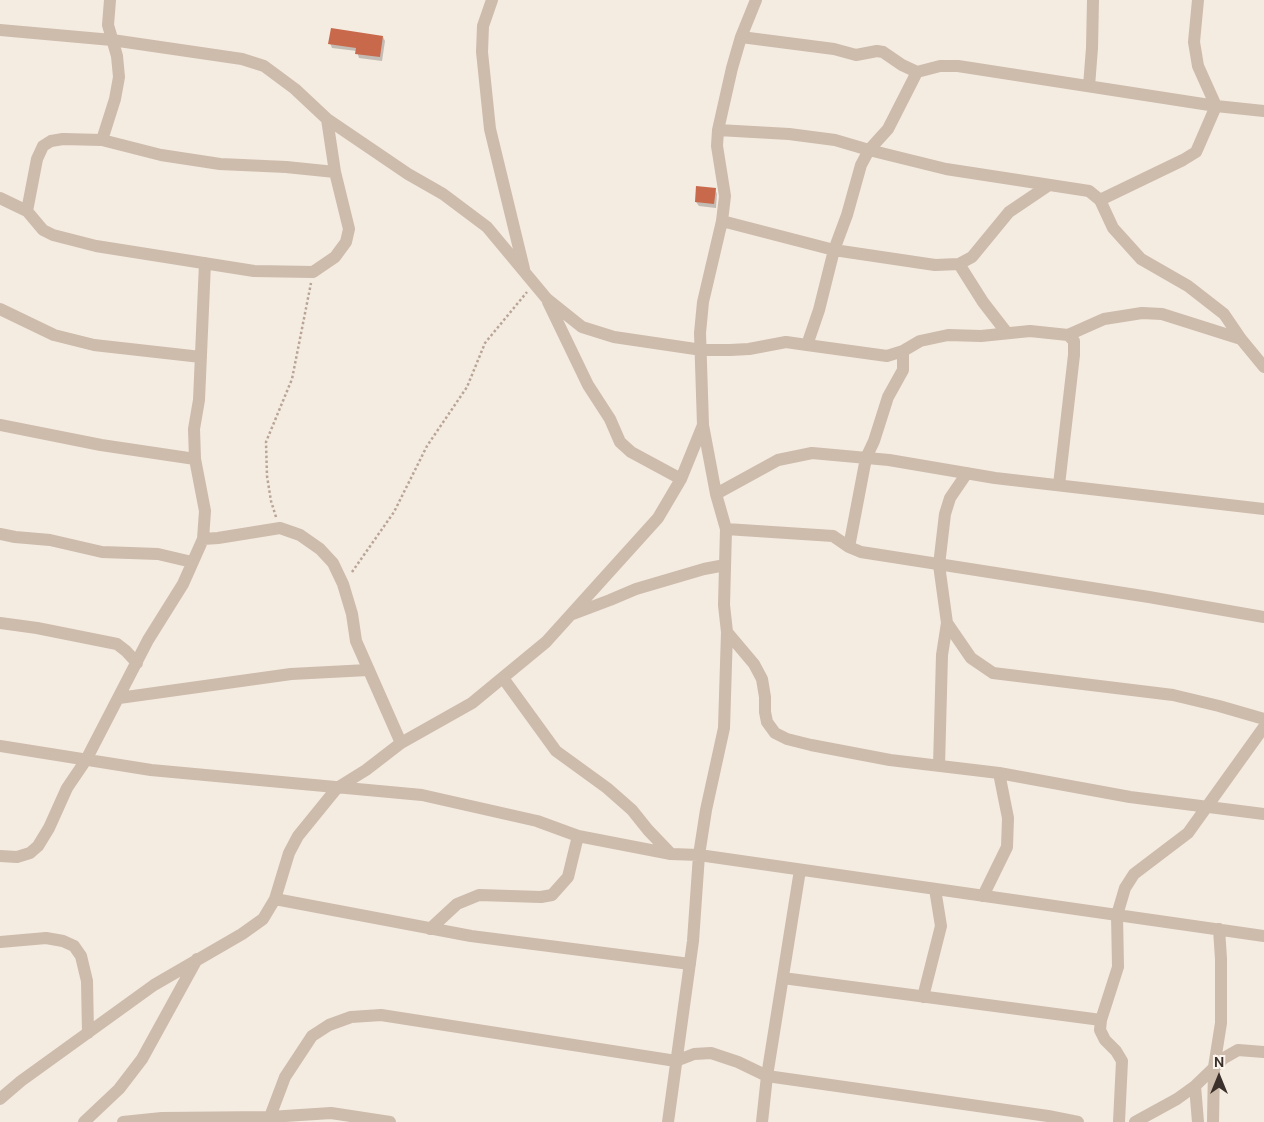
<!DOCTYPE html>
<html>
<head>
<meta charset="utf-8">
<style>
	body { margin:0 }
	#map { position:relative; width:1264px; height:1122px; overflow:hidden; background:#f4ebe1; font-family:"DM Sans",sans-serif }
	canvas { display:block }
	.north { position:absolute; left:1194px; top:1052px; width:50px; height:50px; -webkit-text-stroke:4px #fbf5ee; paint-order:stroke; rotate:0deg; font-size:14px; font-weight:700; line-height:20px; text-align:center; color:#3b302b }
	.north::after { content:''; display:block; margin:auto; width:18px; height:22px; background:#3b302b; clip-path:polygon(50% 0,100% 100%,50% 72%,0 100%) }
</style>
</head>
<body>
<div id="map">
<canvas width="1264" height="1122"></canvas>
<div class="north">N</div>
</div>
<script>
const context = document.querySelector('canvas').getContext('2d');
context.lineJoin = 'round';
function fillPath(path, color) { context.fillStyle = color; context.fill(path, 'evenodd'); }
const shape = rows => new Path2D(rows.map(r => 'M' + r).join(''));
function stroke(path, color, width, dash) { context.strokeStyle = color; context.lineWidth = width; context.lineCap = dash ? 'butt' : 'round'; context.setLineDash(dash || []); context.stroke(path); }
const shadow = shape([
	[383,37,385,41,382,61,359,58,357,51,332,48,330,43],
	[715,189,717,194,716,208,699,206,696,202]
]);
const building = shape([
	[331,28,383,36,380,57,355,54,356,48,328,44],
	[696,186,716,188,714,204,695,202]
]);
const path = shape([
	[276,517,271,501,267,476,266,442,292,379,311,283],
	[352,572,394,512,427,446,467,387,485,343,527,292]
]);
const minor = shape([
	[492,0,483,26,482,52,490,129,524,269],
	[0,30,112,40,242,59,264,66,295,89,327,119,408,174,443,194,487,227,547,299,582,327,614,337,702,350,730,350,749,349,786,342,807,345,819,310,834,250,847,215,861,165,869,150,888,129,917,72,902,65,883,52,877,51,856,55,834,49,741,37,756,0],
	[917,72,940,66,958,66,1216,106,1264,111],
	[1089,86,1092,48,1093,0],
	[718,130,789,134,835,140,869,150,946,169,1089,191,1100,200,1113,228,1141,259,1188,286,1224,314,1241,339,1264,367],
	[102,140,115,99,119,77,117,56,108,25,110,0],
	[0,198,27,211,43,230,53,235,96,246,254,271,313,272,335,257,346,242,349,229,335,172,327,119],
	[1100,200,1183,160,1196,152,1200,143,1216,106,1198,66,1194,42,1198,0],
	[27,211,37,159,43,146,51,141,63,139,102,140,161,155,220,164,286,167,335,172],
	[722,221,834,250,935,265,959,264,972,257,1009,212,1049,185],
	[959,264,983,302,1007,333],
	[548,302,588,385,610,419,620,442,631,452,681,479],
	[0,309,54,335,94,345,201,357],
	[1068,335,1104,319,1142,313,1162,314,1241,339],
	[807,345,887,356,903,351,920,341,948,335,981,336,1030,331,1068,335,1074,341,1074,355,1059,485],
	[0,425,101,445,195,459],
	[967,473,950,498,945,514,939,565,947,623,971,658,993,673,1173,695,1219,706,1264,719],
	[716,494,778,460,812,453,889,460,995,478,1264,509],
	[726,529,833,536,849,547,861,552,1149,597,1264,617],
	[0,534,15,537,50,540,102,552,158,554,192,562],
	[203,539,218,538,280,528,300,535,320,549,333,563,343,584,352,614,356,641,401,743],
	[849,547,866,458,874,441,888,397,903,370,903,351],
	[573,614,610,600,636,589,704,569,725,565],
	[0,623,37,628,117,644,126,651,137,663],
	[727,632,754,664,762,679,765,697,765,712,767,722,775,733,787,739,811,745,890,760,999,773,1008,818,1007,847,983,896],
	[503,678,556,751,607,788,632,810,648,830,671,854],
	[119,698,291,674,368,670],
	[0,746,151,770,422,795,537,821,578,836,671,854,699,855,1264,936],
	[939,766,942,655,947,623],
	[999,773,1130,797,1264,814],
	[0,856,17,857,30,853,38,846,49,828,67,788,86,760,148,640,183,584,203,539,205,511,195,459,194,429,199,400,205,263],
	[275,899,471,936,690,964],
	[430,929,457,904,479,895,541,897,552,895,568,877,578,836],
	[0,942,46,938,63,941,74,946,81,956,87,981,88,1033],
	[783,978,1101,1020],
	[923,997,941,926,935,889],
	[1195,1086,1198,1122],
	[0,1099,21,1081,154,985,242,934,263,919,275,899,289,853,298,836,337,788,366,770,401,743,472,703,546,642,658,518,681,479,703,425],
	[84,1122,119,1089,142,1059,197,959],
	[123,1122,162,1118,270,1117,331,1113,390,1122],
	[268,1122,285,1077,312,1036,329,1025,351,1017,381,1015,676,1061,694,1054,711,1053,738,1062,767,1076,1048,1116,1078,1122],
	[668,1122,693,941,699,855,706,810,724,728,727,632,724,605,726,529,716,494,703,425,700,333,703,302,722,221,725,196,717,146,718,130,732,68,741,37],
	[762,1122,767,1076,800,870],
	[1119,1122,1122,1061,1116,1051,1105,1040,1100,1030,1101,1020,1118,967,1117,915,1125,888,1134,874,1188,833,1264,727],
	[1135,1122,1177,1099,1195,1086,1224,1058,1238,1050,1264,1052],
	[1213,1122,1214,1067,1221,1023,1221,959,1219,929]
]);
fillPath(shadow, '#0003');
fillPath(building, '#c8694b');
stroke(path, '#b9a596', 2.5, [2.5, 2.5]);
stroke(minor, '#cdbbac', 12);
</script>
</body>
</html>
